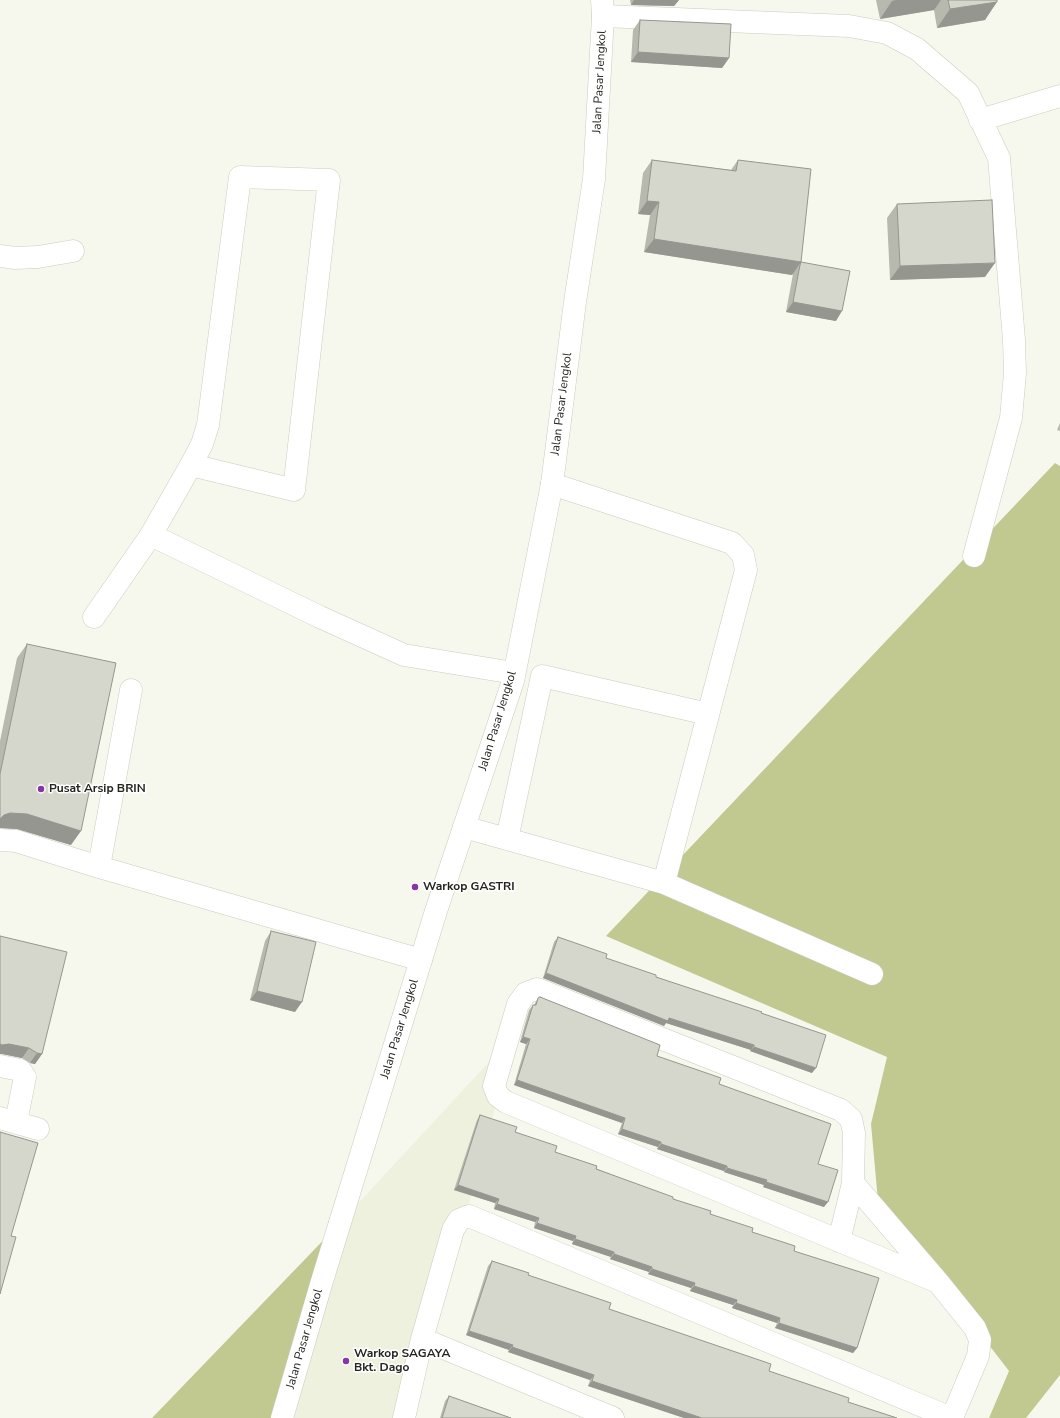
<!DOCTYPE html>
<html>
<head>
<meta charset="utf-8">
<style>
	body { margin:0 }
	canvas { display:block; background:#f7f8ed }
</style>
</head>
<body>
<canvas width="1060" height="1418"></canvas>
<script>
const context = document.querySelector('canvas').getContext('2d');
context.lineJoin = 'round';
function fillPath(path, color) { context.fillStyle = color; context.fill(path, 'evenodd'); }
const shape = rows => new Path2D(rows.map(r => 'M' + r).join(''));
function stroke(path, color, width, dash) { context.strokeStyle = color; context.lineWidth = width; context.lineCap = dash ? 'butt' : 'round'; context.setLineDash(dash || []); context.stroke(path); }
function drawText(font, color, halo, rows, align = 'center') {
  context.font = font + ' "Nunito Sans",sans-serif'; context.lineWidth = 3; context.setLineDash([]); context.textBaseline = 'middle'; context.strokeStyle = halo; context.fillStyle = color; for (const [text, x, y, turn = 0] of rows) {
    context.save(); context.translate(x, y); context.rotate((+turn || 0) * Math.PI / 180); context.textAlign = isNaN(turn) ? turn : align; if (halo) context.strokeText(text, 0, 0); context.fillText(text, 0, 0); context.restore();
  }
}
const built = shape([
	[515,1034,411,1418,282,1418,338,1225]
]);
const green = shape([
	[1055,463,1060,466,1060,1375,1026,1418,989,1418,1009,1371,878,1201,871,1124,887,1057,606,936],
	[338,1225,282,1418,152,1418]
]);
const minor = shape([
	[603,16,849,26,887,33,917,49,968,93,999,158,1014,340,1015,373,1011,418,974,556],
	[980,120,1060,96],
	[0,256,15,258,38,257,73,251],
	[552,484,732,543,743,555,746,570,664,883],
	[151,535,320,617,404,655,514,673],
	[94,617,151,535,191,465,202,444,208,425,240,177,329,180,294,490,191,465],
	[464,827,664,883,872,974],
	[507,839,542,676,708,714],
	[0,840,16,841,99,867,421,960],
	[99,867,131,690],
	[0,1066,20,1070,25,1077,16,1122],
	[0,1118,38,1129],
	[839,1241,853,1183],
	[938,1282,506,1102,498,1096,494,1086,518,1004,526,993,537,989,841,1110,851,1119,854,1133,853,1183,938,1282,975,1328,980,1340,978,1356,952,1418],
	[404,1418,422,1339],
	[613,1418,422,1339,453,1230,459,1220,469,1216,951,1418]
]);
const major = shape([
	[282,1418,322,1281,436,911,513,681,552,484,575,302,594,179,603,16,602,0]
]);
const wall = shape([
	[630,0,679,0,674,6,631,5],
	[876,0,997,0,985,20,937,28,934,10,880,19],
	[640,20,729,58,722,68,631,62,633,30],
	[652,160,731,170,738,160,801,262,836,321,786,312,793,274,792,275,644,252,650,215,638,214,643,173],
	[897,204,985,277,890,280,887,218],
	[1060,423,1060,431,1057,430],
	[27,644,71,845,17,829,0,828,0,741,17,658],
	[271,931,295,1012,250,1000,265,941],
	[0,936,42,1054,35,1064,30,1063,22,1058,2,1054],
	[558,937,606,958,656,977,761,1013,812,1073,750,1051,751,1050,666,1023,664,1026,543,978,554,942],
	[538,998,657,1056,719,1084,818,1164,824,1207,763,1187,764,1185,724,1172,724,1171,657,1149,658,1147,618,1134,622,1123,514,1085,526,1044,520,1042,529,1010,533,1005,534,1005],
	[480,1115,555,1152,673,1199,752,1232,794,1251,857,1348,853,1353,775,1328,777,1323,732,1308,733,1305,690,1291,691,1288,648,1274,649,1272,610,1259,611,1257,572,1244,573,1241,534,1228,535,1222,494,1209,495,1203,454,1190,477,1120],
	[492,1261,528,1275,609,1309,848,1402,897,1418,684,1418,588,1386,590,1380,508,1352,509,1350,466,1335,488,1266],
	[449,1396,511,1418,440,1418,445,1401]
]);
const shadedWall = shape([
	[634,0,679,0,674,6,631,5],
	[896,0,941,0,934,10,880,19,892,1],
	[997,2,985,20,937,28,950,9],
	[638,52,729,58,722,68,631,62],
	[647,201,659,202,650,215,638,214],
	[654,239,801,262,792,275,644,252],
	[995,263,985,277,890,280,900,266],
	[793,302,842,311,836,321,786,312],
	[10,813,27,814,81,831,71,845,17,829,0,828,0,819,4,815],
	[546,973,669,1018,754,1045,751,1050,666,1023,664,1026,543,978],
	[257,991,302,1002,295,1012,250,1000],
	[523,1037,530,1039,526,1044,520,1042],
	[0,1044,9,1044,29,1048,22,1058,2,1054,0,1054],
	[754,1047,816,1068,812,1073,750,1051],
	[37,1053,42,1054,35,1064,30,1063],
	[517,1080,625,1118,622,1123,514,1085],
	[622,1129,661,1142,658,1147,618,1134],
	[661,1144,727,1166,724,1171,657,1149],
	[727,1168,767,1180,764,1185,724,1172],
	[766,1182,828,1202,824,1207,763,1187],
	[458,1185,499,1199,495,1203,454,1190],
	[497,1204,539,1218,535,1222,494,1209],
	[537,1223,576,1236,573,1241,534,1228],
	[575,1239,614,1252,611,1257,572,1244],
	[614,1254,652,1267,649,1272,610,1259],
	[652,1269,695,1283,691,1288,648,1274],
	[694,1286,737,1300,733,1305,690,1291],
	[736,1303,780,1318,777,1323,732,1308],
	[779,1323,857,1348,853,1353,775,1328],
	[469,1331,513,1345,509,1350,466,1335],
	[512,1347,594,1375,590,1380,508,1352],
	[592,1381,702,1418,684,1418,588,1386]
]);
const building = shape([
	[948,0,997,0,997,2,950,9,948,0],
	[640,20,731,24,729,58,638,52,640,20],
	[652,160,736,171,738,160,811,169,801,262,654,239,659,202,647,201,652,160],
	[992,200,995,263,900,266,897,204,992,200],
	[801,262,850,271,842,311,793,302,800,265,801,262],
	[27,644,116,663,81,831,27,814,10,813,4,815,0,819,0,774,27,644],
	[271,931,316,942,302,1002,257,991,271,931],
	[0,936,67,952,42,1054,37,1053,29,1048,9,1044,2,1045,0,1044,0,936],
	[558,937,607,954,606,958,656,975,656,977,762,1012,761,1013,826,1035,816,1068,754,1047,754,1045,669,1018,668,1021,546,973,558,937],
	[540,997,660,1045,657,1056,721,1078,719,1084,831,1124,818,1164,838,1170,828,1202,766,1182,767,1180,727,1168,727,1166,661,1144,661,1142,622,1129,625,1118,517,1080,530,1039,523,1037,533,1005,536,1005,538,998,540,997],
	[480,1115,517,1127,515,1132,557,1146,555,1152,597,1166,596,1169,673,1197,673,1199,711,1211,710,1214,753,1228,752,1232,795,1246,794,1251,879,1278,857,1348,779,1323,780,1318,736,1303,737,1300,694,1286,695,1283,652,1269,652,1267,614,1254,614,1252,575,1239,576,1236,537,1223,539,1218,497,1204,499,1199,458,1185,480,1115],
	[0,1132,38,1143,11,1236,16,1237,0,1294,0,1132],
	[492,1261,529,1273,528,1275,611,1303,609,1309,771,1364,769,1371,849,1398,848,1402,897,1418,702,1418,592,1381,594,1375,512,1347,513,1345,469,1331,492,1261],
	[449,1396,511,1418,442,1418,449,1396]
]);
const markers = [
	[41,789,4,"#8735a4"],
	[415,887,4,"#8735a4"],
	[346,1361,4,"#8735a4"]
];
const streetNames = [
	["Jalan Pasar Jengkol",600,82,-87],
	["Jalan Pasar Jengkol",562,404,-83],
	["Jalan Pasar Jengkol",498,721,-73],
	["Jalan Pasar Jengkol",400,1029,-73],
	["Jalan Pasar Jengkol",305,1339,-74]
];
const poiNames = [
	["Pusat Arsip BRIN",49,789],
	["Warkop GASTRI",423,887],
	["Warkop SAGAYA",354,1354],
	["Bkt. Dago",354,1368]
];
fillPath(built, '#eef1de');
fillPath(green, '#c1c991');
stroke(minor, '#cacbc0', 23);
stroke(major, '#cacbc0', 23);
stroke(minor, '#fff', 22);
stroke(major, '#fff', 22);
fillPath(wall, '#b7b9af');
fillPath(shadedWall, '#95968f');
fillPath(building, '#d5d7cc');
stroke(building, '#95968f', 1);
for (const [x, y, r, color] of markers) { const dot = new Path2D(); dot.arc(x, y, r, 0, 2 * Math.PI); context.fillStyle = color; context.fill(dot); stroke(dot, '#fff', 1.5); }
drawText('12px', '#242520', '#fff', streetNames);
drawText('bold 12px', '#242520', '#fff', poiNames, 'left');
</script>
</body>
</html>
